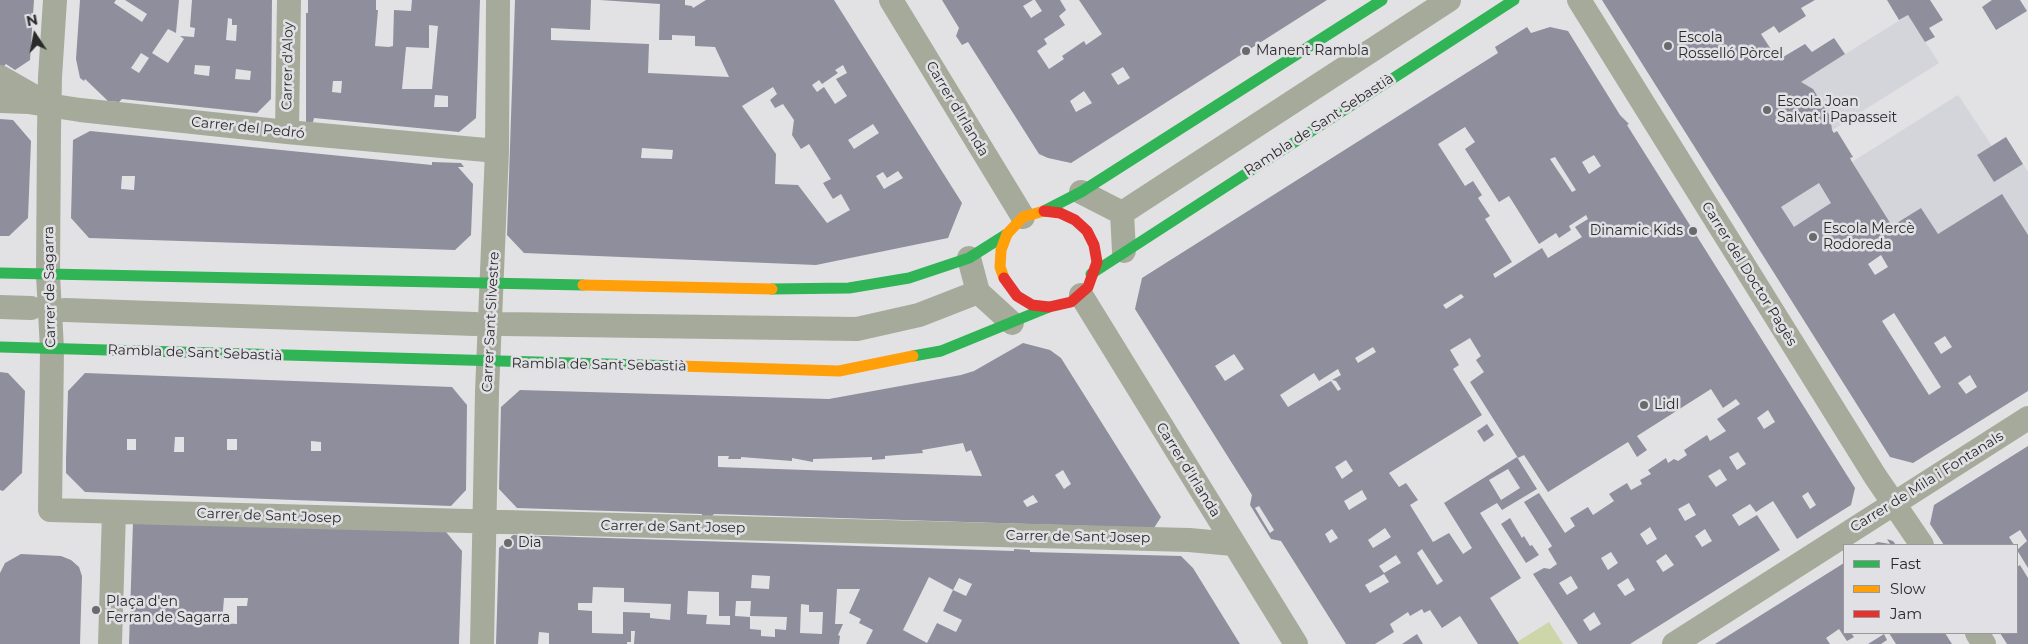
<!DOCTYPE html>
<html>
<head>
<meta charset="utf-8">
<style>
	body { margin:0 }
	#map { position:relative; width:2028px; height:644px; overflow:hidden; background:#e2e2e4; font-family:Montserrat,sans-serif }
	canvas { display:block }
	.legend { position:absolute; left:1843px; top:544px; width:175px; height:90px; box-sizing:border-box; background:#e1e1e5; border:1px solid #98989b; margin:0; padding:6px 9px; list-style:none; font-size:15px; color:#2a2a2b }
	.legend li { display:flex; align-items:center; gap:10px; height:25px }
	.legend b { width:25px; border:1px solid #98989b }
	.north { position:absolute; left:10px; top:10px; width:50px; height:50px; -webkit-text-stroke:4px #e1e1e5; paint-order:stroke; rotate:349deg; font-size:14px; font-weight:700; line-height:20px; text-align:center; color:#2a2a2b }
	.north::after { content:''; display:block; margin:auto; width:18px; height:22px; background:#2a2a2b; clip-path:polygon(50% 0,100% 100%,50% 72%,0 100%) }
</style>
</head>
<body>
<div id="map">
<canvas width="2028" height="644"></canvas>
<ul class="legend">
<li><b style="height:6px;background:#30b455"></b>Fast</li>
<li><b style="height:6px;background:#ff9f0a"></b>Slow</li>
<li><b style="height:6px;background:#e5322d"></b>Jam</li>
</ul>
<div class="north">N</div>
</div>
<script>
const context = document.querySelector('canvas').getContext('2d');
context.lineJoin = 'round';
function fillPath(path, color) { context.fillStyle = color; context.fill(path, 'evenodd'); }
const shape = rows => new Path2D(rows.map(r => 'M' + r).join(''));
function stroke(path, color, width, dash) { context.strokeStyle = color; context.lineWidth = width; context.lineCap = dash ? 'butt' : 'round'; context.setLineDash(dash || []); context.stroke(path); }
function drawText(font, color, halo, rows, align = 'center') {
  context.font = font + ' Montserrat,sans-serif'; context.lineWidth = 5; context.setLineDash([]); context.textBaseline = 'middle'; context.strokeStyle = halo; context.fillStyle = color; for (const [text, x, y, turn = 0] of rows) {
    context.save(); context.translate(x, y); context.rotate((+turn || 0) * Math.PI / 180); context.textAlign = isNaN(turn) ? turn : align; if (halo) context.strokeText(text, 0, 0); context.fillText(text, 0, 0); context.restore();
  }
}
const built = shape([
	[1602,0,1794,86,1908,15,1939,63,1726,197],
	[1958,95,1992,146,1977,155,1994,182,2023,164,2028,172,2028,377,1921,208,1787,293,1746,229]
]);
const green = shape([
	[1549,622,1563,644,1519,644,1517,642]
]);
const building = shape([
	[0,0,34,0,30,60,15,70,6,64,3,67,0,65],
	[80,0,116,0,114,3,142,22,147,14,125,0,179,0,176,33,168,29,152,53,168,63,184,39,180,36,194,37,195,28,190,27,192,0,272,0,271,99,257,113,122,99,119,102,108,101,85,79,84,81,80,78,76,59],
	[228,18,232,19,232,25,237,25,236,41,226,40],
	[141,53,149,58,139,73,131,68],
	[195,65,210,66,209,76,194,74],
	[236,69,251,71,250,80,235,79],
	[308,0,376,0,376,10,378,10,375,46,389,47,393,46,394,10,411,11,412,0,480,0,476,118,459,132,314,118,313,122,306,122,306,13,308,13],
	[429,25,438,26,432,89,402,89,406,47,429,48],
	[333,81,342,81,341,93,332,92],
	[435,95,448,96,448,107,434,107],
	[515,0,591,0,590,30,551,28,551,40,649,44,648,73,729,77,715,47,695,46,695,36,672,35,672,40,659,40,660,4,600,0,685,0,685,5,692,6,693,8,706,0,834,0,962,203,948,238,816,265,524,253,507,235],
	[843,65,847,73,836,79,847,96,835,104,824,87,817,92,812,85,819,80,822,84,838,73,835,70],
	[773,87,777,94,770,100,775,108,783,104,794,120,792,135,801,149,809,144,831,179,823,183,833,199,841,194,850,210,827,223,798,185,775,184,776,154,742,106],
	[873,124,879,133,854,149,848,140],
	[642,148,673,150,672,159,641,158],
	[898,171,903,178,884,189,876,176,883,172,887,178],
	[942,0,1033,0,1023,6,1031,18,1042,11,1035,0,1060,0,1066,10,1059,16,1065,25,1044,39,1047,44,1037,51,1049,69,1064,59,1062,56,1084,41,1086,45,1102,34,1079,0,1327,0,1071,163,1048,158,1039,154,968,42,962,45,956,36,959,28],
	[1123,67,1130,78,1118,85,1111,74],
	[1084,91,1092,103,1076,112,1070,101],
	[1602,0,1815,0,1801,8,1806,16,1779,33,1774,26,1761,34,1778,60,1805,44,1812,52,1834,38,1845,54,1801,82,1813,89,1830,116,1832,130,1834,133,1837,131,1853,157,1850,158,1852,162,1892,226,1921,208,1938,234,2002,194,2028,235,2028,391,1913,463,1890,457],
	[1819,183,1831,203,1794,227,1781,207],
	[1881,255,1888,267,1875,275,1868,264],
	[1894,313,1941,387,1929,395,1882,321],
	[1945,336,1952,347,1941,354,1934,343],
	[1970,375,1977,387,1966,394,1958,383],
	[1887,0,1930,0,1943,20,1929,28,1935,37,1925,42,1908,15,1899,20],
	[1992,0,2020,0,2027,11,1996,30,1982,7],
	[1527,27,1531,33,1550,27,1568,31,1620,115,1629,124,1627,125,1855,488,1851,505,1797,539,1773,501,1756,512,1750,504,1732,515,1739,526,1757,515,1780,550,1630,644,1578,644,1533,574,1544,568,1550,569,1557,564,1548,549,1552,546,1524,502,1539,493,1565,533,1575,526,1570,518,1588,507,1593,515,1614,501,1609,494,1627,483,1631,490,1642,484,1640,480,1651,474,1648,470,1666,458,1668,463,1674,459,1678,461,1687,455,1684,450,1707,435,1710,441,1726,431,1717,419,1740,404,1736,399,1723,408,1711,389,1637,436,1647,450,1637,457,1628,442,1548,492,1524,455,1518,458,1470,382,1484,372,1476,360,1481,356,1470,338,1450,350,1459,365,1453,369,1482,415,1389,473,1399,487,1406,483,1418,500,1410,505,1433,542,1449,533,1463,554,1472,548,1444,503,1517,457,1537,489,1502,510,1497,503,1480,513,1521,578,1490,598,1519,644,1478,644,1460,616,1442,628,1430,610,1424,613,1422,609,1410,616,1408,612,1390,624,1394,632,1375,644,1346,644,1281,541,1271,539,1250,505,1252,495,1135,309,1142,278,1498,53,1495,47],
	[1465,127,1475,142,1465,149,1499,202,1509,196,1539,244,1556,233,1559,238,1571,230,1569,226,1586,215,1588,219,1575,227,1582,237,1548,258,1542,248,1495,278,1493,274,1512,262,1485,219,1490,216,1478,198,1482,195,1473,181,1465,186,1438,144],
	[1594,155,1601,166,1589,174,1582,162],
	[1555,157,1576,190,1572,192,1550,159],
	[1461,294,1464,297,1446,309,1443,305],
	[1373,347,1376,352,1358,363,1355,358],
	[1234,354,1244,369,1225,381,1215,366],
	[1338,369,1341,375,1332,380,1336,381,1341,389,1338,391,1331,381,1288,407,1280,395,1314,373,1319,381],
	[1768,410,1775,422,1764,429,1757,418],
	[1738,452,1746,464,1737,470,1729,457],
	[1346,460,1353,471,1342,479,1335,467],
	[1508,469,1520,488,1501,500,1489,480],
	[1720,469,1727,480,1716,487,1708,476],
	[1362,490,1367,499,1349,510,1344,501],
	[1808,492,1816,505,1810,509,1802,496],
	[1689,503,1696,515,1685,521,1678,509],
	[1259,506,1274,530,1270,533,1255,508],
	[1650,527,1657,539,1647,545,1640,534],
	[1385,528,1391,537,1373,548,1368,540],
	[1332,529,1338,538,1330,543,1325,534],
	[1705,529,1712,541,1702,547,1695,536],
	[1422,549,1443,581,1437,585,1417,553],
	[1611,552,1618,563,1608,570,1601,558],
	[1666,554,1674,565,1663,572,1656,561],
	[1396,555,1401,563,1384,573,1379,566],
	[1384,574,1389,582,1370,593,1365,585],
	[1571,576,1578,588,1567,595,1559,583],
	[1628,578,1635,590,1625,596,1617,585],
	[1594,612,1601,624,1590,631,1583,620],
	[0,119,13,120,31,141,28,218,9,236,0,236],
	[90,131,432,165,432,162,461,163,464,167,458,167,473,184,471,235,455,250,89,238,71,218,73,140],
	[122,176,135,176,134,190,121,189],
	[2006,137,2023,164,1994,182,1977,155],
	[1023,343,1050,350,1061,358,1161,517,1154,528,714,514,711,517,702,516,702,514,517,508,499,489,501,407,520,390,829,399,961,375,974,371],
	[963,443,966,452,971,450,982,476,718,467,718,456,729,456,728,459,741,459,741,457,792,461,792,458,813,462,813,459,872,457,872,460,885,459,885,456,923,453,922,450],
	[1063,470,1071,484,1064,489,1055,475],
	[1033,495,1038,502,1027,507,1023,501],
	[0,372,8,373,25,391,22,473,3,491,0,490],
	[85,373,452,387,467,405,466,490,451,506,85,492,66,473,66,459,68,391],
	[175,437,184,437,184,452,174,452],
	[127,439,136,439,136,450,127,450],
	[227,439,237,439,237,450,227,450],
	[311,441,321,442,321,451,311,451],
	[1487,424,1494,435,1484,442,1477,431],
	[2028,446,2028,568,2017,550,2027,541,2020,530,2009,537,2014,545,1944,545,1930,524,1934,505],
	[1510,518,1522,538,1524,536,1530,546,1532,545,1539,555,1526,563,1501,524],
	[133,522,446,532,462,551,459,644,129,644],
	[224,598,248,598,247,606,237,606,237,624,222,623],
	[513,535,1014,551,1014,549,1030,550,1030,552,1181,556,1193,568,1240,644,866,644,873,630,859,623,861,619,849,613,860,589,837,589,835,624,843,624,838,635,840,636,839,644,634,644,635,631,631,631,631,642,627,642,627,644,549,644,549,633,539,632,538,644,496,644,499,548],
	[752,575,770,576,769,589,751,588],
	[929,577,953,590,959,578,972,584,966,596,953,590,943,611,962,620,956,632,937,623,927,643,903,630],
	[593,587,624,588,624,602,671,604,670,620,650,618,650,613,623,612,623,634,592,633,592,611,578,610,578,603,592,603],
	[688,591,719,592,719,616,730,616,730,625,706,624,707,615,687,614],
	[736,601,751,601,750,616,787,617,786,630,775,629,775,637,761,636,761,630,750,629,750,617,735,616],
	[801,604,809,605,809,612,823,612,822,634,800,633],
	[1887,539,1893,541,1896,545,1872,545,1878,542,1890,544],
	[21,554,61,556,71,560,79,567,82,576,80,644,0,644,0,573,5,563],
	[1844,563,1844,633,1851,633,1854,637,1847,641,1839,629,1826,638,1830,644,1715,644],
	[2020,565,2028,578,2028,644,2007,644,2000,633,2017,633,2017,567],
	[1889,633,1945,633,1952,644,1896,644],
	[1417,634,1423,644,1402,644],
	[1884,634,1887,640,1881,644,1868,644]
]);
const street = shape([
	[55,0,50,77,49,132,48,275,52,349,50,510,1189,540,1233,544],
	[891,0,1023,217],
	[1579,0,1875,476,1922,545],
	[0,77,42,101],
	[0,101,28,102,80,110,287,132,497,151],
	[287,132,289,0],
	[1081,192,1122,213,1449,0],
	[1122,213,1124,251],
	[978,292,1012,323],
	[1081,295,1296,644],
	[0,307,31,308],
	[65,310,475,324],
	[502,324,857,329,919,315,978,292,969,258],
	[1977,633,1984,644],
	[110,644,114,512],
	[482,644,487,392,497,151,498,0],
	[1674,644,2028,418]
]);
const fast = shape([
	[1044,211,1081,192,1382,0],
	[0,273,583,285],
	[1091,274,1514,0],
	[772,289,849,288,909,278,969,258,1007,234],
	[0,347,679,366],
	[913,356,941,351,1049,307]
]);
const slow = shape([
	[1004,278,1000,267,1001,250,1007,234,1023,217,1044,211],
	[583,285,772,289],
	[679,366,839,371,913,356]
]);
const jam = shape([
	[1004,278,1017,296,1032,305,1049,307,1071,302,1088,287,1097,262,1094,245,1087,231,1075,220,1060,213,1044,211]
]);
const markers = [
	[1668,46,5,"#6a6a6c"],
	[1246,51,5,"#6a6a6c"],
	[1767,110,5,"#6a6a6c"],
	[1693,231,5,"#6a6a6c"],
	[1813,237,5,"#6a6a6c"],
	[1644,405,5,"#6a6a6c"],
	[508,543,5,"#6a6a6c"],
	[96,610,5,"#6a6a6c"]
];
const poiNames = [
	["Escola",1678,38],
	["Rosselló Pòrcel",1678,54],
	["Manent Rambla",1256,51],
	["Escola Joan",1777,102],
	["Salvat i Papasseit",1777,118],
	["Escola Mercè",1823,229],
	["Rodoreda",1823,245],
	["Dinamic Kids",1683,231,"right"],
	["Lidl",1654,405],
	["Dia",518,543],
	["Plaça d'en",106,602],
	["Ferran de Sagarra",106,618]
];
const streetNames = [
	["Carrer d'Aloy",288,66,-89],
	["Carrer d'Irlanda",957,109,59],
	["Rambla de Sant Sebastià",1319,125,-33],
	["Carrer del Pedró",248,128,6],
	["Carrer del Doctor Pagès",1749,274,58],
	["Carrer de Sagarra",50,287,-91],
	["Carrer Sant Silvestre",491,322,-87],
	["Rambla de Sant Sebastià",195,353,2],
	["Rambla de Sant Sebastià",599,365,1],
	["Carrer d'Irlanda",1188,470,58],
	["Carrer de Mila i Fontanals",1927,482,-32],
	["Carrer de Sant Josep",269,516,2],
	["Carrer de Sant Josep",673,527,1],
	["Carrer de Sant Josep",1078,537,1]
];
fillPath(built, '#d4d4db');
fillPath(green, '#ccd6a8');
fillPath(building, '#8f8e9d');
stroke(street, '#a6aa9b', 24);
stroke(fast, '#30b455', 11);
stroke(slow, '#ff9f0a', 11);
stroke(jam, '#e5322d', 11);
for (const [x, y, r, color] of markers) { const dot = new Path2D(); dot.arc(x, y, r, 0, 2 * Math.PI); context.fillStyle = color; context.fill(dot); stroke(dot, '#e1e1e5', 2); }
drawText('14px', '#2a2a2b', '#e1e1e5', poiNames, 'left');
drawText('14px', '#2a2a2b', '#e1e1e5', streetNames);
</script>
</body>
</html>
